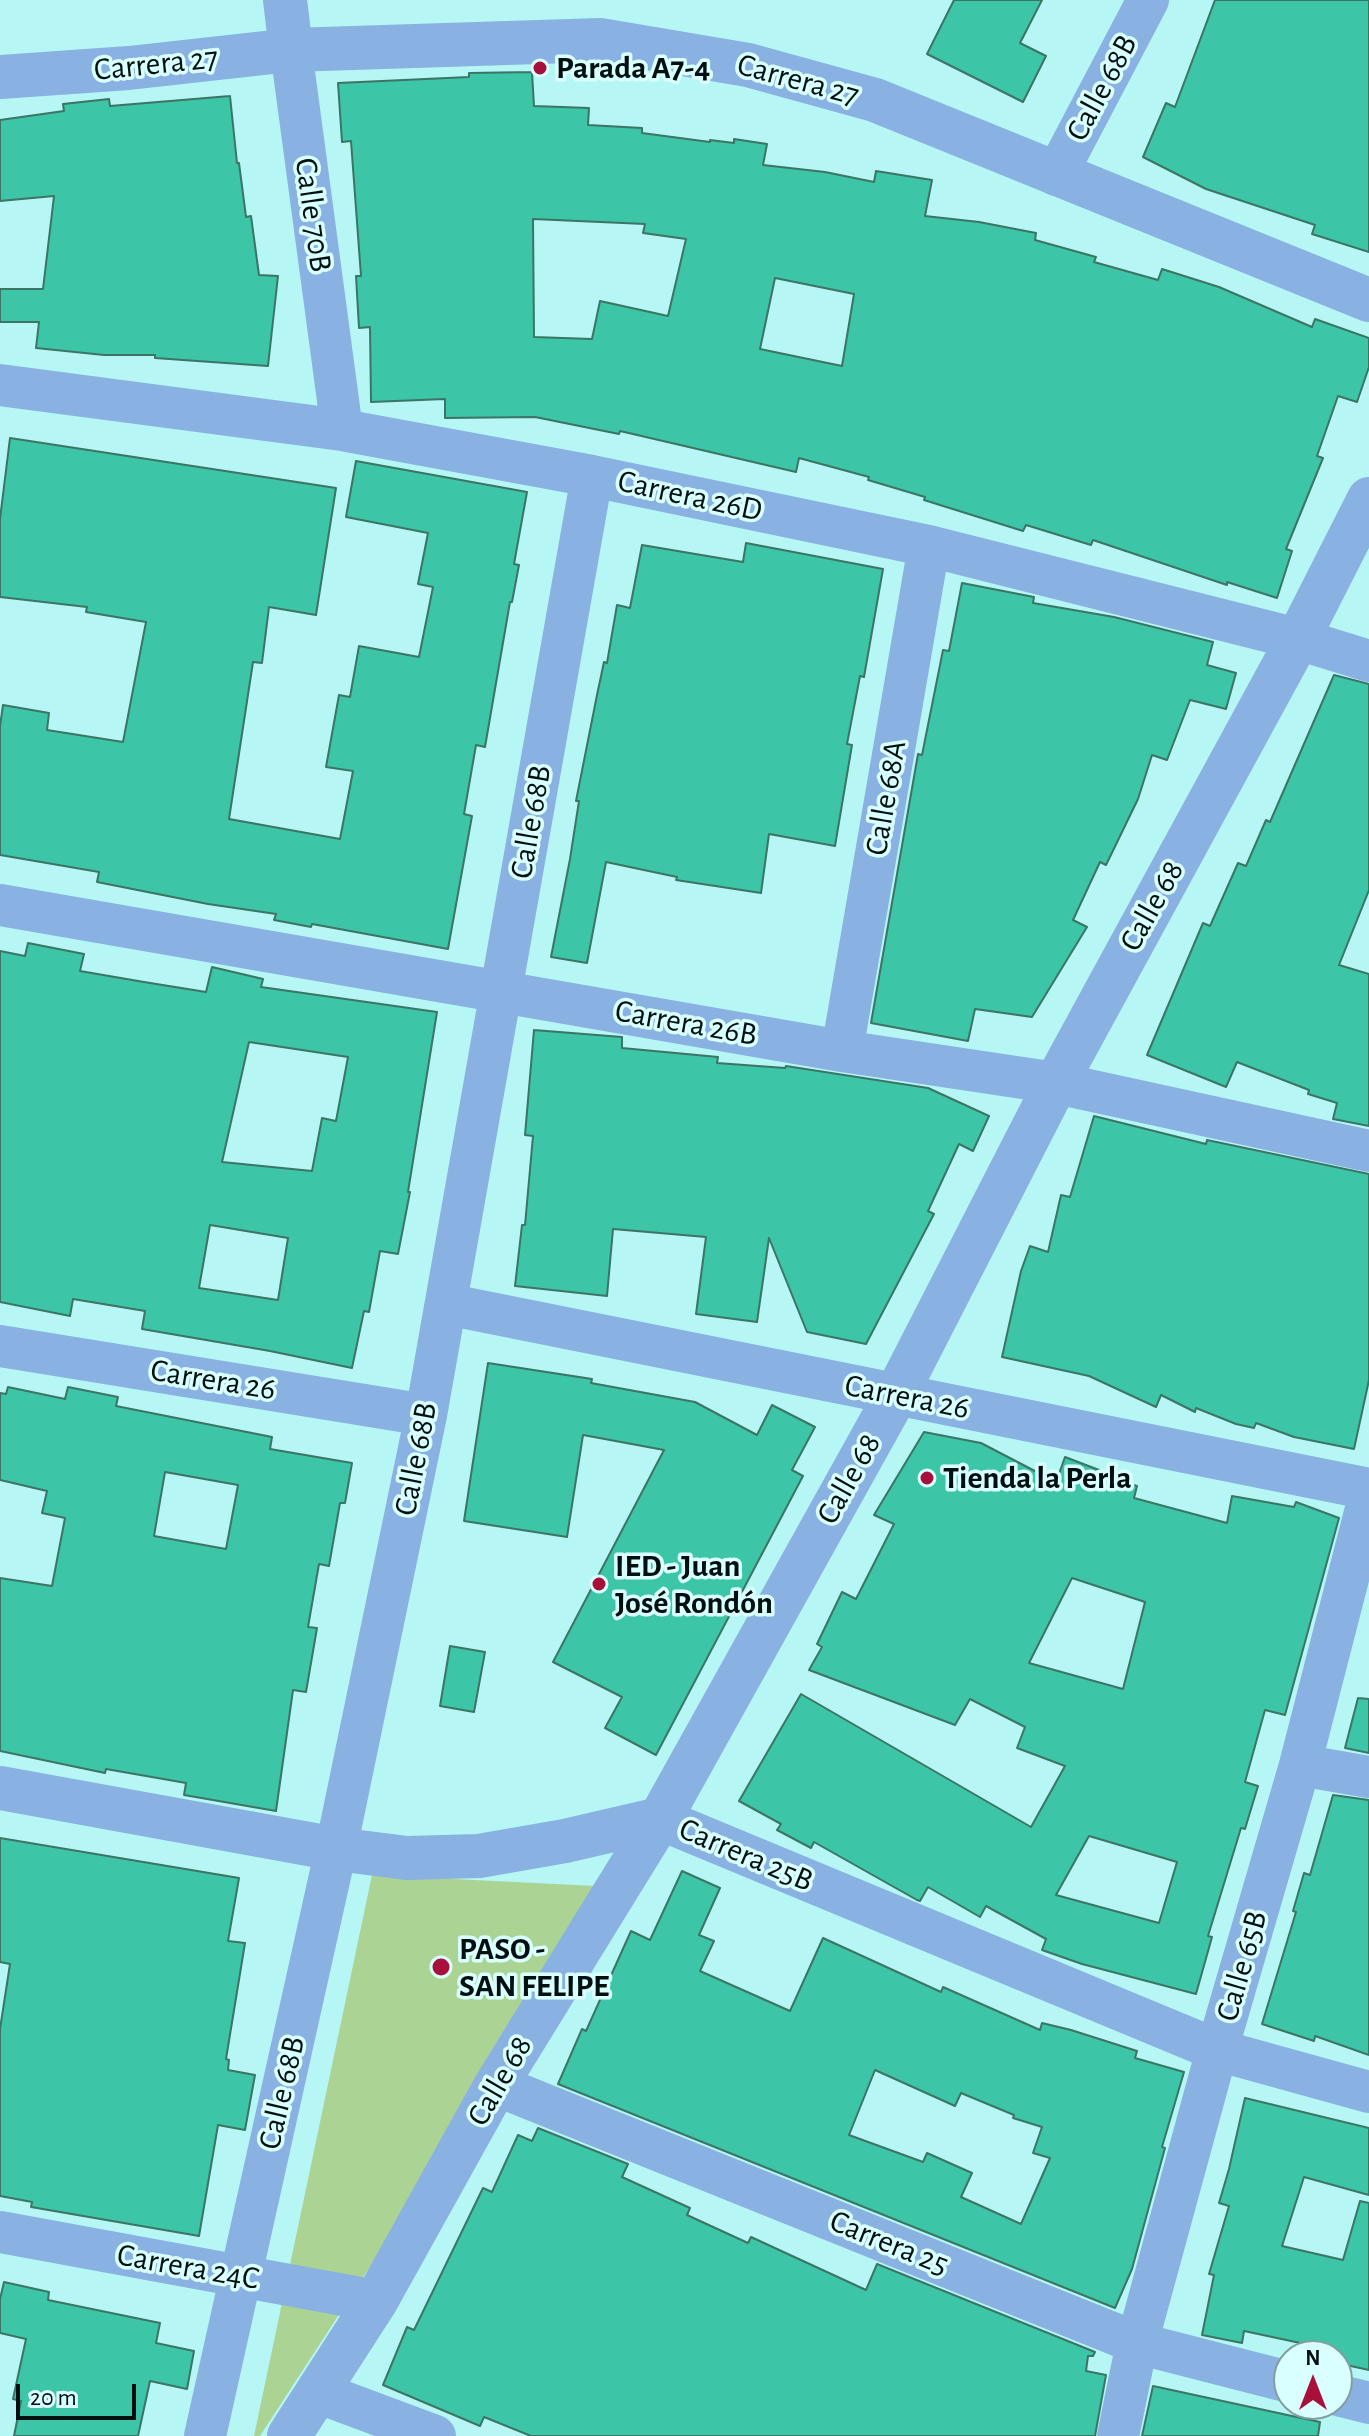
<!DOCTYPE html>
<html>
<head>
<meta charset="utf-8">
<style>
	body { margin:0 }
	#map { position:relative; width:1369px; height:2436px; overflow:hidden; background:#b6f7f5; font-family:"Alegreya Sans",sans-serif }
	canvas { display:block }
	.north { position:absolute; left:1273px; top:2340px; width:80px; height:80px; box-sizing:border-box; background:#d9fffe; border:2px solid #829f9f; border-radius:50%; rotate:0deg; font-size:22px; font-weight:700; line-height:32px; text-align:center; color:#001010 }
	.north::after { content:''; display:block; margin:auto; width:28px; height:36px; background:#a8103b; clip-path:polygon(50% 0,100% 100%,50% 72%,0 100%) }
	.scale { position:absolute; left:16px; top:2384px; width:120px; height:36px; box-sizing:border-box; border:4px solid #001010; border-top:0; padding-left:10px; font-size:24px; line-height:28px; white-space:nowrap; color:#001010; -webkit-text-stroke:6px #d9fffe; paint-order:stroke }
</style>
</head>
<body>
<div id="map">
<canvas width="1369" height="2436"></canvas>
<div class="north">N</div>
<div class="scale">20 m</div>
</div>
<script>
const context = document.querySelector('canvas').getContext('2d');
context.lineJoin = 'round';
function fillPath(path, color) { context.fillStyle = color; context.fill(path, 'evenodd'); }
const shape = rows => new Path2D(rows.map(r => 'M' + r).join(''));
function stroke(path, color, width, dash) { context.strokeStyle = color; context.lineWidth = width; context.lineCap = dash ? 'butt' : 'round'; context.setLineDash(dash || []); context.stroke(path); }
function drawText(font, color, halo, rows, align = 'center') {
  context.font = font + ' "Alegreya Sans",sans-serif'; context.lineWidth = 7; context.setLineDash([]); context.textBaseline = 'middle'; context.strokeStyle = halo; context.fillStyle = color; for (const [text, x, y, turn = 0] of rows) {
    context.save(); context.translate(x, y); context.rotate((+turn || 0) * Math.PI / 180); context.textAlign = isNaN(turn) ? turn : align; if (halo) context.strokeText(text, 0, 0); context.fillText(text, 0, 0); context.restore();
  }
}
const green = shape([
	[372,1875,596,1886,392,2233,260,2436,254,2436]
]);
const building = shape([
	[954,0,1042,0,1020,43,1046,56,1023,102,927,54,954,0],
	[1215,0,1369,0,1369,252,1312,234,1315,225,1206,189,1143,157,1166,103,1175,107,1215,0],
	[532,72,534,106,589,108,588,125,642,128,642,133,710,142,710,140,734,143,734,139,767,144,763,165,825,172,874,182,876,171,932,180,925,216,979,222,1036,233,1035,240,1096,257,1094,262,1158,280,1162,269,1219,287,1312,327,1315,319,1369,338,1369,367,1357,402,1338,396,1317,456,1323,458,1286,549,1292,551,1277,598,1227,582,1227,585,1093,540,1091,545,1026,525,1023,531,924,500,925,497,868,480,869,477,799,458,796,472,620,431,619,434,535,417,445,418,445,399,371,402,370,327,359,328,356,276,361,276,351,141,342,142,338,83,469,77,469,73,532,72],
	[533,219,645,224,643,233,686,239,668,316,600,301,592,339,534,337,533,219],
	[775,278,854,294,842,366,760,349,775,278],
	[230,96,237,163,239,163,246,217,251,216,259,275,278,276,268,366,155,358,155,355,104,355,36,348,39,322,0,322,0,289,43,289,54,196,0,201,0,120,64,111,63,104,109,99,110,106,230,96],
	[10,438,336,488,316,615,269,607,262,663,253,662,229,819,340,839,353,771,326,767,339,695,350,697,359,646,419,657,433,587,418,584,428,533,346,517,356,461,527,492,514,564,519,565,512,602,510,602,485,747,476,745,464,814,472,816,448,949,312,924,311,927,274,920,276,914,208,904,97,882,99,872,0,855,0,726,3,705,49,713,47,730,123,742,146,622,86,612,87,607,0,597,0,519,10,438],
	[746,543,883,569,864,677,860,676,847,744,852,745,835,846,769,834,761,893,676,880,677,877,606,862,587,963,551,957,570,859,579,801,576,801,597,695,604,662,607,663,617,605,630,608,642,545,743,562,746,543],
	[962,583,1034,597,1033,603,1114,617,1213,642,1207,665,1236,673,1226,709,1190,700,1167,760,1152,755,1138,799,1106,865,1100,862,1073,920,1087,927,1032,1017,975,1009,968,1041,871,1023,918,754,922,755,943,650,949,651,962,583],
	[1334,675,1369,684,1369,890,1339,965,1369,974,1369,1126,1333,1119,1337,1103,1308,1094,1309,1090,1237,1062,1226,1087,1147,1055,1203,923,1210,926,1238,863,1246,866,1266,820,1270,822,1334,675],
	[28,943,84,954,80,971,144,982,206,992,212,967,263,979,261,987,437,1012,408,1192,410,1192,398,1254,380,1251,369,1312,364,1311,352,1368,270,1351,142,1329,145,1311,73,1299,70,1316,0,1302,0,951,25,956,28,943],
	[249,1042,348,1057,336,1121,322,1118,312,1171,222,1162,249,1042],
	[210,1225,288,1238,278,1300,199,1288,210,1225],
	[534,1030,622,1037,622,1048,718,1057,717,1063,785,1068,786,1066,928,1088,989,1116,973,1151,959,1144,928,1211,934,1214,866,1344,807,1332,769,1238,757,1322,696,1314,706,1237,613,1229,607,1296,515,1286,522,1225,525,1225,533,1136,525,1135,534,1030],
	[1094,1116,1206,1144,1207,1140,1369,1174,1369,1380,1354,1449,1294,1437,1256,1423,1254,1428,1236,1424,1196,1408,1195,1412,1161,1395,1156,1407,1089,1376,1002,1357,1021,1271,1030,1246,1048,1252,1061,1195,1070,1197,1094,1116],
	[488,1363,592,1379,591,1383,695,1402,757,1435,772,1405,815,1427,792,1470,803,1476,656,1755,605,1728,622,1697,553,1662,664,1450,583,1435,567,1537,464,1521,488,1363],
	[8,1387,65,1399,68,1387,118,1397,116,1406,272,1437,270,1449,352,1463,345,1503,340,1503,329,1566,319,1564,308,1627,317,1628,306,1692,293,1690,276,1811,184,1795,186,1783,106,1769,105,1773,0,1751,0,1578,52,1586,65,1518,42,1513,47,1491,0,1480,0,1393,6,1394,8,1387],
	[165,1472,238,1485,226,1549,154,1536,165,1472],
	[924,1432,981,1443,1056,1482,1065,1457,1099,1470,1098,1474,1137,1486,1134,1498,1227,1523,1232,1496,1294,1507,1296,1502,1339,1518,1285,1715,1265,1710,1245,1782,1258,1786,1245,1829,1241,1828,1208,1936,1212,1937,1196,1994,1082,1964,1042,1950,1046,1939,986,1906,980,1917,928,1887,920,1901,917,1900,814,1842,811,1848,777,1830,781,1824,739,1801,801,1694,1031,1827,1065,1766,1017,1748,1025,1727,970,1699,955,1725,809,1670,822,1647,817,1644,842,1592,856,1599,894,1524,874,1515,924,1432],
	[1072,1578,1145,1602,1123,1689,1029,1663,1072,1578],
	[1089,1836,1177,1862,1159,1923,1056,1895,1089,1836],
	[450,1646,485,1652,474,1712,440,1706,450,1646],
	[1358,1698,1369,1699,1369,1753,1345,1748,1358,1698],
	[1333,1795,1369,1800,1369,2055,1315,2036,1314,2041,1262,2024,1296,1912,1293,1911,1304,1873,1310,1875,1333,1795],
	[0,1838,239,1878,228,1941,245,1943,226,2059,229,2060,228,2070,255,2075,245,2130,218,2125,199,2236,31,2207,32,2202,0,2196,0,2029,10,1964,0,1962,0,1838],
	[682,1871,720,1888,699,1935,714,1941,700,1971,790,2011,823,1938,941,1992,943,1987,1040,2030,1042,2023,1071,2030,1137,2051,1135,2058,1184,2072,1162,2147,1165,2148,1132,2269,1115,2308,558,2084,582,2029,586,2031,631,1931,650,1940,682,1871],
	[875,2070,955,2106,961,2093,1014,2115,1013,2118,1042,2127,1033,2153,1050,2158,1021,2224,961,2197,972,2173,927,2153,923,2162,849,2135,875,2070],
	[1245,2098,1369,2128,1369,2195,1304,2177,1282,2246,1343,2260,1360,2201,1369,2203,1369,2370,1337,2363,1337,2356,1317,2356,1319,2347,1244,2331,1242,2343,1202,2335,1214,2275,1209,2274,1229,2206,1219,2203,1229,2169,1245,2098],
	[538,2128,628,2164,622,2177,690,2208,687,2215,748,2243,751,2237,866,2290,877,2264,1095,2352,1093,2356,1088,2356,1086,2371,1106,2375,1095,2436,531,2436,484,2417,480,2426,383,2385,407,2327,414,2330,483,2188,492,2192,518,2135,532,2141,538,2128],
	[4,2282,49,2292,48,2300,160,2323,156,2343,194,2351,187,2389,150,2381,138,2436,14,2436,21,2401,13,2399,26,2339,0,2333,0,2299,4,2282],
	[1153,2386,1320,2422,1318,2436,1142,2436,1153,2386]
]);
const minor = shape([
	[291,50,342,430],
	[1056,175,1148,0],
	[0,385,342,430,592,476,929,546,1298,639,1369,661],
	[0,905,842,1051,1056,1083,1369,1151],
	[842,1051,929,546],
	[446,1304,1369,1489],
	[0,1346,426,1415],
	[1300,1765,1369,1777],
	[660,1819,1217,2050,1369,2092],
	[496,2085,1137,2343,1289,2382],
	[0,2232,376,2301],
	[317,2392,435,2436],
	[1337,2395,1369,2403],
	[205,2436,336,1849,426,1415,592,476],
	[1118,2436,1137,2343,1217,2050,1300,1765,1369,1497]
]);
const tertiary = shape([
	[285,0,291,50],
	[0,77,129,68,291,50,600,40,748,65,875,100,1369,300],
	[0,1788,336,1849,407,1858,479,1856,565,1841,660,1819],
	[289,2436,376,2301,496,2085,660,1819,896,1395,1056,1083,1298,639,1369,499]
]);
const markers = [
	[540,68,8,"#a8103b"],
	[927,1478,8,"#a8103b"],
	[599,1584,8,"#a8103b"],
	[441,1967,10,"#a8103b"]
];
const streetNames = [
	["Carrera 27",156,64,-6],
	["Carrera 27",798,80,15],
	["Calle 68B",1102,88,-62],
	["Calle 70B",313,215,82],
	["Carrera 26D",690,496,12],
	["Calle 68A",886,798,-80],
	["Calle 68B",531,822,-80],
	["Calle 68",1152,906,-61],
	["Carrera 26B",686,1023,10],
	["Carrera 26",213,1380,9],
	["Carrera 26",907,1397,11],
	["Calle 68B",416,1459,-79],
	["Calle 68",849,1479,-61],
	["Carrera 25B",746,1855,23],
	["Calle 65B",1242,1966,-74],
	["Calle 68",500,2081,-60],
	["Calle 68B",282,2093,-77],
	["Carrera 25",889,2243,22],
	["Carrera 24C",188,2267,10]
];
const poiNames = [
	["Parada A7-4",556,68],
	["Tienda la Perla",943,1478],
	["IED - Juan",615,1566],
	["José Rondón",615,1603],
	["PASO -",459,1949],
	["SAN FELIPE",459,1986]
];
fillPath(green, '#abd394');
fillPath(building, '#3cc5a6');
stroke(building, '#3c7465', 2);
stroke(minor, '#89b1e2', 42);
stroke(tertiary, '#89b1e2', 44);
for (const [x, y, r, color] of markers) { const dot = new Path2D(); dot.arc(x, y, r, 0, 2 * Math.PI); context.fillStyle = color; context.fill(dot); stroke(dot, '#d9fffe', 3); }
drawText('32px', '#001010', '#d9fffe', streetNames);
drawText('bold 32px', '#001010', '#d9fffe', poiNames, 'left');
</script>
</body>
</html>
